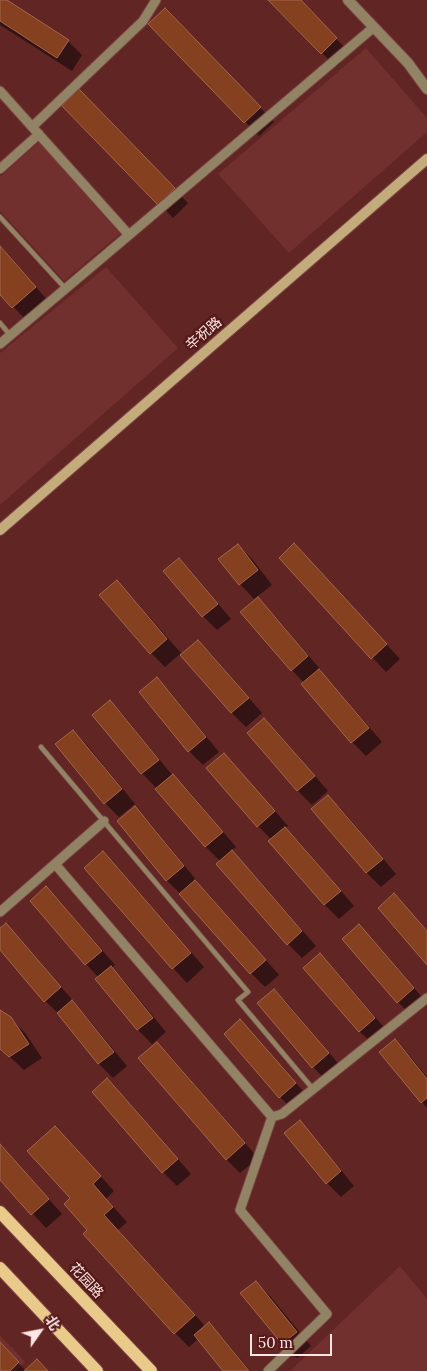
<!DOCTYPE html>
<html>
<head>
<meta charset="utf-8">
<style>
	body { margin:0 }
	#map { position:relative; width:427px; height:1371px; overflow:hidden; background:#612524; font-family:Lora,"Noto Sans SC",serif }
	canvas { display:block }
	.north { position:absolute; left:15px; top:1306px; width:50px; height:50px; -webkit-text-stroke:4px #551a1a; paint-order:stroke; rotate:57deg; font-size:14px; font-weight:700; line-height:20px; text-align:center; color:#fee6e4 }
	.north::after { content:''; display:block; margin:auto; width:18px; height:22px; background:#fee6e4; clip-path:polygon(50% 0,100% 100%,50% 72%,0 100%) }
	.scale { position:absolute; left:250px; top:1334px; width:82px; height:22px; box-sizing:border-box; border:2px solid #fee6e4; border-top:0; padding-left:6px; font-size:15px; line-height:18px; white-space:nowrap; color:#fee6e4; -webkit-text-stroke:4px #551a1a; paint-order:stroke }
</style>
</head>
<body>
<div id="map">
<canvas width="427" height="1371"></canvas>
<div class="north">北</div>
<div class="scale">50 m</div>
</div>
<script>
const context = document.querySelector('canvas').getContext('2d');
context.lineJoin = 'round';
function fillPath(path, color) { context.fillStyle = color; context.fill(path, 'evenodd'); }
const shape = rows => new Path2D(rows.map(r => 'M' + r).join(''));
function stroke(path, color, width, dash) { context.strokeStyle = color; context.lineWidth = width; context.lineCap = dash ? 'butt' : 'round'; context.setLineDash(dash || []); context.stroke(path); }
function drawText(font, color, halo, rows, align = 'center') {
  context.font = font + ' Lora,"Noto Sans SC",serif'; context.lineWidth = 5; context.setLineDash([]); context.textBaseline = 'middle'; context.strokeStyle = halo; context.fillStyle = color; for (const [text, x, y, turn = 0] of rows) {
    context.save(); context.translate(x, y); context.rotate((+turn || 0) * Math.PI / 180); context.textAlign = isNaN(turn) ? turn : align; if (halo) context.strokeText(text, 0, 0); context.fillText(text, 0, 0); context.restore();
  }
}
const built = shape([
	[366,48,427,118,427,132,289,253,218,174],
	[39,142,120,234,64,281,0,211,0,177],
	[106,267,178,348,0,505,0,353],
	[400,1266,427,1299,427,1371,290,1371],
	[0,1335,25,1362,16,1371,0,1371]
]);
const shadow = shape([
	[0,0,5,0,68,41,82,55,72,71,0,25],
	[270,0,299,0,350,53,336,67],
	[165,10,274,122,259,136,150,24],
	[93,105,188,203,173,218,64,106],
	[0,246,49,302,27,321,0,293],
	[238,545,252,559,272,585,254,599,240,584,220,559],
	[280,558,308,559,400,659,386,672],
	[179,560,193,574,231,619,217,630,203,616],
	[117,582,131,596,181,653,165,667,151,653],
	[258,599,272,613,321,670,320,672,333,685,382,742,366,756,352,742,304,683,292,670],
	[198,641,212,655,262,713,246,727,232,713,182,655],
	[157,679,171,693,219,752,203,765,189,751],
	[110,701,124,716,172,775,187,789,236,847,231,851,246,866,316,946,302,958,288,944,221,862,206,847,157,789,142,773,94,715],
	[264,719,278,733,328,791,312,805,298,791,248,733],
	[73,731,87,745,135,804,119,817,105,803,57,745],
	[224,755,238,769,288,826,285,828,299,842,354,906,339,919,325,905,270,841,272,840,258,826],
	[328,796,342,810,396,874,381,887,367,873,312,809],
	[135,808,149,822,197,881,196,882,209,895,279,975,265,987,251,973,181,894,166,880],
	[103,853,117,867,204,967,187,983,173,968],
	[46,888,60,902,115,965,111,968,125,982,166,1032,152,1044,138,1030,97,979,99,978,86,964],
	[394,895,427,931,427,963],
	[6,925,20,939,74,1002,73,1003,86,1016,127,1066,113,1078,99,1064,60,1015,45,1001,0,948,0,930],
	[359,926,373,940,427,1003,412,1016,398,1002],
	[320,955,334,969,388,1032,374,1045,359,1031],
	[274,990,288,1004,342,1068,327,1081,313,1067],
	[0,1011,10,1018,25,1033,42,1058,24,1070,0,1048],
	[240,1021,254,1035,309,1098,294,1111,280,1097],
	[395,1041,409,1055,427,1077,427,1108,422,1102],
	[157,1043,171,1057,258,1158,240,1173,226,1159],
	[107,1080,121,1094,191,1174,177,1186,163,1172],
	[299,1122,313,1136,354,1186,341,1197,327,1183],
	[69,1141,114,1191,106,1199,127,1222,118,1230,206,1327,209,1324,223,1338,250,1371,225,1371,198,1339,189,1347,175,1333,89,1230,72,1198],
	[0,1144,62,1214,46,1228,0,1178],
	[255,1282,270,1296,311,1346,297,1358,283,1344,242,1294],
	[0,1344,26,1371,0,1371]
]);
const building = shape([
	[0,0,7,0,69,40,57,58,0,21,0,0],
	[268,0,301,0,337,38,321,54,268,0],
	[165,8,261,107,244,123,148,24,165,8],
	[79,89,175,188,158,205,62,106,79,89],
	[0,246,36,287,12,308,0,295,0,246],
	[294,543,387,644,371,659,279,558,294,543],
	[238,544,258,570,239,585,218,559,238,544],
	[179,558,218,604,202,617,163,571,179,558],
	[117,580,167,639,150,654,99,595,117,580],
	[258,597,308,656,291,671,240,612,258,597],
	[198,640,249,698,231,713,180,655,198,640],
	[319,669,369,728,351,743,301,684,319,669],
	[157,677,206,737,188,752,139,692,157,677],
	[110,700,159,760,141,774,92,715,110,700],
	[264,718,315,776,297,791,247,733,264,718],
	[73,730,122,789,104,804,55,744,73,730],
	[224,753,275,811,257,827,206,768,224,753],
	[173,774,223,832,205,847,155,789,173,774],
	[328,795,383,859,366,873,311,809,328,795],
	[135,806,184,866,166,881,117,821,135,806],
	[285,827,341,891,324,905,268,841,285,827],
	[232,850,302,931,287,945,216,864,232,850],
	[103,851,191,953,172,969,84,868,103,851],
	[195,880,266,960,250,974,179,894,195,880],
	[46,886,102,951,85,965,30,901,46,886],
	[394,893,427,931,427,965,378,908,394,893],
	[6,923,61,987,44,1002,0,950,0,928,6,923],
	[359,924,414,988,397,1003,342,939,359,924],
	[320,953,375,1018,359,1032,303,968,320,953],
	[111,966,153,1018,137,1030,95,979,111,966],
	[274,989,329,1053,312,1068,257,1003,274,989],
	[72,1000,114,1052,98,1064,57,1013,72,1000],
	[0,1010,11,1017,29,1044,9,1057,0,1049,0,1010],
	[240,1019,296,1083,279,1098,224,1034,240,1019],
	[395,1039,427,1079,427,1098,421,1103,379,1052,395,1039],
	[157,1042,245,1143,226,1160,138,1058,157,1042],
	[107,1078,178,1159,162,1173,92,1092,107,1078],
	[300,1120,341,1171,326,1184,284,1133,300,1120],
	[55,1126,101,1176,93,1184,113,1207,104,1215,195,1315,174,1334,83,1234,87,1230,64,1204,70,1198,27,1151,55,1126],
	[0,1144,49,1199,31,1215,0,1180,0,1144],
	[256,1281,297,1332,282,1344,240,1293,256,1281],
	[209,1322,249,1371,223,1371,194,1335,209,1322],
	[0,1342,19,1362,10,1371,0,1371,0,1342],
	[37,1359,48,1371,24,1371,37,1359]
]);
const service = shape([
	[0,217,65,288],
	[0,323,10,335],
	[41,747,248,992,238,1000,313,1089]
]);
const minor = shape([
	[0,91,129,235,0,344],
	[32,127,143,21,156,0],
	[0,169,39,134],
	[129,235,374,27],
	[55,864,272,1117,240,1210,327,1314,268,1371],
	[0,912,104,821],
	[272,1117,282,1114,427,998]
]);
const tertiary = shape([
	[348,0,408,63,427,89]
]);
const secondary = shape([
	[0,530,427,159]
]);
const primary = shape([
	[0,1212,151,1371],
	[0,1268,97,1371]
]);
const streetNames = [
	["辛祝路",204,334,-41],
	["花园路",86,1281,47]
];
fillPath(built, '#712f2e');
fillPath(shadow, '#0007');
fillPath(building, '#854020');
stroke(building, '#a3664c', 1);
stroke(service, '#7a4443', 6);
stroke(minor, '#7a4443', 11);
stroke(tertiary, '#7a4443', 12);
stroke(secondary, '#7a4443', 12);
stroke(primary, '#7a4443', 14);
stroke(service, '#928365', 4.5);
stroke(minor, '#928365', 9);
stroke(tertiary, '#928365', 10);
stroke(secondary, '#c4ab7b', 10);
stroke(primary, '#e9ca8b', 12);
drawText('14px', '#fee6e4', '#551a1a', streetNames);
</script>
</body>
</html>
